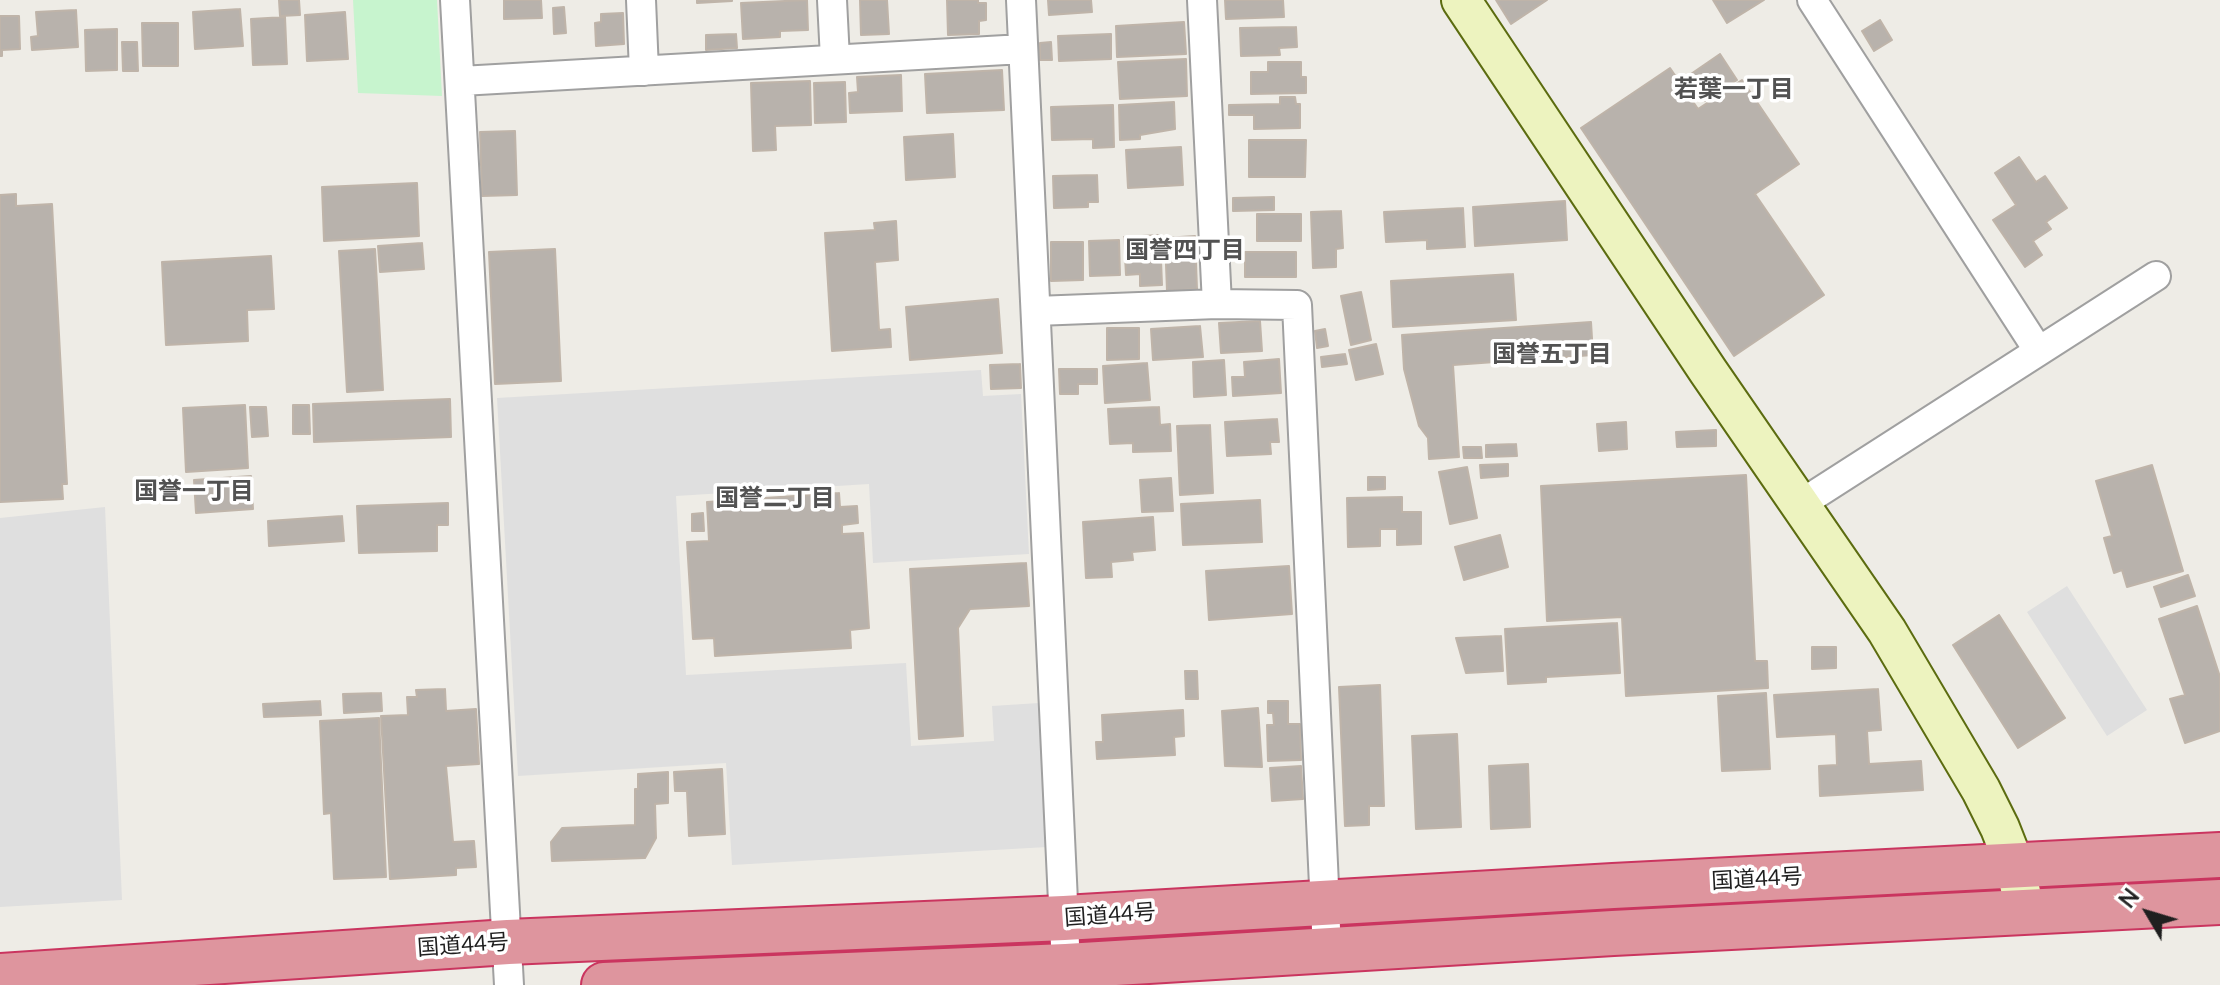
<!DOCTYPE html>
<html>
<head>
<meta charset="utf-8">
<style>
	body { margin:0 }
	#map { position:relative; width:2220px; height:985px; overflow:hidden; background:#eeece6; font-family:Lato,sans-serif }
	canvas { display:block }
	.north { position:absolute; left:2108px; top:873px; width:80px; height:80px; -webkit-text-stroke:6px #fff; paint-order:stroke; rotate:308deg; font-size:22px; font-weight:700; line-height:32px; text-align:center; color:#1f1f1f }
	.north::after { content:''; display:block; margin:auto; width:28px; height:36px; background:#1f1f1f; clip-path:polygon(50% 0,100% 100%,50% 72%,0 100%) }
</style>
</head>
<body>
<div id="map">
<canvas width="2220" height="985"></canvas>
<div class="north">N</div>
</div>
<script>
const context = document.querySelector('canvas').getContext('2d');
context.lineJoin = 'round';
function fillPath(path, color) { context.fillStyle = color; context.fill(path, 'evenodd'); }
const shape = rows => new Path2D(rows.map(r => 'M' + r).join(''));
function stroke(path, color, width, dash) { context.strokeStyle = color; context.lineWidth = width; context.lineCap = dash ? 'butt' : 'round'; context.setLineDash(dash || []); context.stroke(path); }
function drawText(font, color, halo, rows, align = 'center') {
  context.font = font + ' Lato,"Noto Sans JP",sans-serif'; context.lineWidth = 7; context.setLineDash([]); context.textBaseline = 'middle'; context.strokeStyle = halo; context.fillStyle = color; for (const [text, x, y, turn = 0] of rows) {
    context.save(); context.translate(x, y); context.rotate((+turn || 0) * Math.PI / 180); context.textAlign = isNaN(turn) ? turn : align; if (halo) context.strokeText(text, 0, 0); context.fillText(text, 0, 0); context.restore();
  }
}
const park = shape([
	[353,0,437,0,442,96,358,93]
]);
const parking = shape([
	[981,370,983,396,1021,394,1029,554,873,563,869,484,676,496,686,675,906,663,911,746,994,741,992,706,1039,703,1047,847,732,865,726,763,518,776,497,398],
	[105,507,122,900,0,907,0,518],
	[2067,586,2147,710,2107,736,2027,612]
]);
const building = shape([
	[279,0,299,0,300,15,280,16,279,0],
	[504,0,541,0,542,18,504,19,504,0],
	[697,0,732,0,732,1,697,3,697,0],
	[807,0,808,30,780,31,780,37,743,39,741,3,807,0],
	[860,0,887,0,889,34,861,35,860,0],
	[947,0,978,0,978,3,986,3,986,20,979,21,979,34,948,35,947,0],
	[1048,0,1091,0,1092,12,1049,15,1048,0],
	[1225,0,1283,0,1284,17,1226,19,1225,0],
	[1496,0,1547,0,1511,24,1496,0],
	[1713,0,1764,0,1727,23,1713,0],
	[564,7,566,33,554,34,553,8,564,7],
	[240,9,243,46,195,49,193,12,240,9],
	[76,10,78,47,32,50,31,37,38,36,36,12,76,10],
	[345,12,348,59,307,61,305,15,345,12],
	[623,13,624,44,596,46,595,23,601,22,601,14,623,13],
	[0,16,19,16,20,49,2,50,2,56,0,56,0,16],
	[285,17,287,64,253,65,251,19,285,17],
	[1880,20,1892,40,1874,51,1862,31,1880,20],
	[1184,22,1186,54,1117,57,1116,26,1184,22],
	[142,23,178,23,178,66,143,66,142,23],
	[1296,27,1297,47,1279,48,1280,55,1241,56,1240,28,1296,27],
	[117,29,117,70,86,71,85,30,117,29],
	[736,34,737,48,706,50,706,35,736,34],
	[1111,34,1111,59,1059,61,1058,36,1111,34],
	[122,42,137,42,138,71,123,71,122,42],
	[1051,42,1052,60,1040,60,1040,43,1051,42],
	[1720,54,1737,80,1705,101,1688,76,1720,54],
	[1186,59,1187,96,1120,99,1118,62,1186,59],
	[1268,62,1301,62,1301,77,1306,77,1306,93,1251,94,1251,72,1268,72,1268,62],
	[1670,68,1698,109,1742,80,1799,164,1755,194,1824,295,1734,356,1581,128,1670,68],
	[1002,70,1004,110,927,113,925,74,1002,70],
	[901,75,902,111,850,113,849,93,858,92,857,77,901,75],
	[810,81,811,125,775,126,776,150,753,151,751,83,810,81],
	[845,82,846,122,815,123,814,83,845,82],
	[1280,97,1295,97,1296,104,1300,104,1300,128,1254,129,1254,115,1229,115,1229,105,1280,104,1280,97],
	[1174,102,1175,129,1140,135,1140,139,1120,140,1119,105,1174,102],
	[1113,105,1114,147,1093,148,1093,139,1052,140,1051,107,1113,105],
	[515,131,517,195,482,196,480,132,515,131],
	[953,134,955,177,906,180,904,137,953,134],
	[1249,140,1306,140,1305,177,1249,177,1249,140],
	[1181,147,1183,185,1128,188,1126,150,1181,147],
	[2019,157,2036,182,2045,176,2067,208,2046,222,2051,229,2033,241,2042,255,2025,267,1993,220,2016,205,1995,173,2019,157],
	[1097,175,1098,202,1088,202,1088,207,1054,208,1053,176,1097,175],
	[417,183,419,236,324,241,322,187,417,183],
	[16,194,16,206,52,204,67,484,62,484,63,499,0,502,0,195,16,194],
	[1274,197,1274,210,1233,211,1233,198,1274,197],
	[1565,201,1567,240,1475,246,1473,207,1565,201],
	[1463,208,1465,247,1427,249,1427,240,1386,242,1384,212,1463,208],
	[1341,211,1343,248,1336,249,1336,267,1313,268,1311,212,1341,211],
	[1257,214,1301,214,1301,241,1257,241,1257,214],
	[896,221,898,260,875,262,879,330,890,329,891,347,832,351,825,233,875,230,874,223,896,221],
	[1160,235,1162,285,1140,286,1140,274,1126,275,1124,237,1160,235],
	[1195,236,1197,289,1167,291,1165,238,1195,236],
	[1119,240,1120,275,1090,276,1089,241,1119,240],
	[1051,242,1083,242,1083,280,1051,281,1051,242],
	[422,243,424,269,380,272,378,246,422,243],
	[375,249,383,390,347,392,339,251,375,249],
	[555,249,561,381,495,384,489,252,555,249],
	[1245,252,1296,252,1296,277,1245,277,1245,252],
	[271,256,274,309,247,310,248,341,166,345,162,262,271,256],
	[1513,274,1516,320,1393,327,1391,281,1513,274],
	[1361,292,1371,340,1351,345,1341,296,1361,292],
	[998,299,1002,353,910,360,906,307,998,299],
	[1260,321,1262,351,1221,353,1219,323,1260,321],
	[1591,322,1593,355,1453,365,1459,457,1429,459,1428,438,1419,426,1404,369,1402,335,1591,322],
	[1200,326,1203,357,1153,360,1151,329,1200,326],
	[1107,328,1139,328,1139,359,1107,360,1107,328],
	[1325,329,1328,346,1317,348,1315,331,1325,329],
	[1376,344,1383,374,1356,380,1349,350,1376,344],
	[1345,354,1347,364,1322,367,1321,357,1345,354],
	[1279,359,1281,393,1233,396,1232,377,1245,377,1244,362,1279,359],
	[1224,360,1226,395,1194,397,1193,362,1224,360],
	[1147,363,1150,400,1105,403,1103,366,1147,363],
	[1020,364,1021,388,991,389,990,365,1020,364],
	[1059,369,1097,369,1097,384,1078,384,1078,394,1060,394,1059,369],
	[450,399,451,437,314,442,313,404,450,399],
	[245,405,248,468,186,472,183,408,245,405],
	[293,405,309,405,310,434,293,434,293,405],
	[250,407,266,407,268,436,252,437,250,407],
	[1159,407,1160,425,1170,424,1171,451,1133,452,1133,443,1110,444,1108,409,1159,407],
	[1277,419,1279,442,1270,442,1271,454,1227,456,1225,422,1277,419],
	[1626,422,1627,449,1599,451,1597,424,1626,422],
	[1210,425,1213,493,1180,495,1177,426,1210,425],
	[1716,430,1716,446,1677,447,1676,432,1716,430],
	[1516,444,1517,456,1486,457,1486,445,1516,444],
	[1463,447,1481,447,1482,458,1464,458,1463,447],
	[1508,464,1508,476,1481,478,1480,465,1508,464],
	[2152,465,2183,571,2127,587,2122,570,2114,573,2104,538,2112,536,2096,481,2152,465],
	[1467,467,1477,518,1450,524,1439,472,1467,467],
	[1746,475,1755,661,1767,661,1768,688,1626,696,1622,617,1547,621,1541,486,1746,475],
	[251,476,253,509,196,513,194,480,251,476],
	[1368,477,1385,477,1385,489,1368,490,1368,477],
	[1171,478,1173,511,1142,512,1140,480,1171,478],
	[839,493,840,507,857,506,858,523,842,525,842,534,863,533,869,628,850,630,851,648,715,656,714,638,693,639,687,542,709,541,707,502,839,493],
	[1402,497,1402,512,1421,512,1421,544,1397,545,1397,529,1380,529,1380,546,1348,547,1347,498,1402,497],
	[1260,500,1262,542,1183,545,1181,504,1260,500],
	[448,503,448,525,437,525,437,551,359,553,357,506,448,503],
	[703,513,704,531,692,531,692,514,703,513],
	[342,516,344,541,269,546,268,521,342,516],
	[1153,517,1155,550,1132,552,1133,560,1111,562,1112,577,1086,578,1083,522,1153,517],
	[1500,535,1508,567,1464,580,1455,547,1500,535],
	[1026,563,1029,606,970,609,958,628,963,736,919,739,910,569,1026,563],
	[1289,566,1292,614,1209,620,1206,571,1289,566],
	[2188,575,2195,596,2161,607,2154,587,2188,575],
	[2197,606,2220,677,2220,731,2185,743,2170,699,2185,695,2159,619,2197,606],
	[1999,615,2065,718,2018,748,1953,645,1999,615],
	[1617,623,1620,673,1546,677,1546,682,1508,684,1505,629,1617,623],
	[1501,636,1503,671,1466,673,1456,638,1501,636],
	[1812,647,1836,647,1836,668,1812,669,1812,647],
	[1185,671,1197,671,1198,699,1186,699,1185,671],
	[1380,685,1384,806,1369,806,1369,825,1345,826,1339,687,1380,685],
	[445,689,446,711,476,709,479,764,446,766,453,842,474,841,476,867,456,868,456,875,390,879,381,716,408,715,407,697,417,697,416,690,445,689],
	[1878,689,1881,730,1867,731,1869,764,1921,761,1923,790,1820,796,1819,766,1837,765,1836,734,1777,737,1774,695,1878,689],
	[381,693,382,711,344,713,343,694,381,693],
	[1766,693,1770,769,1722,771,1718,696,1766,693],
	[320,701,321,715,264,717,263,704,320,701],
	[1268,701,1288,701,1288,724,1300,724,1301,760,1268,761,1267,725,1274,725,1273,713,1268,713,1268,701],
	[1258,708,1262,767,1225,766,1222,711,1258,708],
	[1183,710,1184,736,1174,737,1175,755,1097,759,1096,742,1103,742,1102,715,1183,710],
	[379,718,386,877,334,879,331,813,324,814,320,721,379,718],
	[1457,734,1461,827,1416,829,1412,736,1457,734],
	[1528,764,1530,827,1491,829,1489,766,1528,764],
	[1301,766,1303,799,1272,801,1270,768,1301,766],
	[722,769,725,834,689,836,687,791,675,791,674,772,722,769],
	[668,772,668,803,655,804,656,838,645,858,552,861,551,842,562,828,635,825,635,789,638,789,638,774,668,772]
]);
const street = shape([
	[455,0,509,985],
	[641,0,644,71],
	[832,0,835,59],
	[1021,0,1066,966],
	[1202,0,1217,304],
	[1812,0,2038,350],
	[461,81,1023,49],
	[1036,311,1217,304,1297,305,1327,950],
	[1799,505,2156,276]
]);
const secondary = shape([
	[1461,0,1708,371,1887,631,1981,790,2000,828,2015,866,2025,910]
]);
const highway = shape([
	[0,976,508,942,1064,918,1613,886,2220,855],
	[604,985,1066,966,1613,933,2220,902]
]);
const streetNames = [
	["国道44号",1757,879,-3],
	["国道44号",1110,915,-4],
	["国道44号",463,945,-4]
];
const neighbourhoodNames = [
	["若葉一丁目",1734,89],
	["国誉四丁目",1185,250],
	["国誉五丁目",1552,354],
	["国誉一丁目",194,491],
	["国誉二丁目",775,498]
];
fillPath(park, '#c7f4ce');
fillPath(parking, '#dfdfdf');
fillPath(building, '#b8b2ac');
stroke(building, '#bfb4a9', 2);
stroke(street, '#a0a0a0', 32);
stroke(secondary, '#5c6c10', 42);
stroke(highway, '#ca355f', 48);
stroke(street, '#fff', 28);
stroke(secondary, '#edf3bf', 38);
stroke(highway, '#de959e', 44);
drawText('22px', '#1f1f1f', '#fff', streetNames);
drawText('bold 24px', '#525252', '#fff', neighbourhoodNames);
</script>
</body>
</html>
